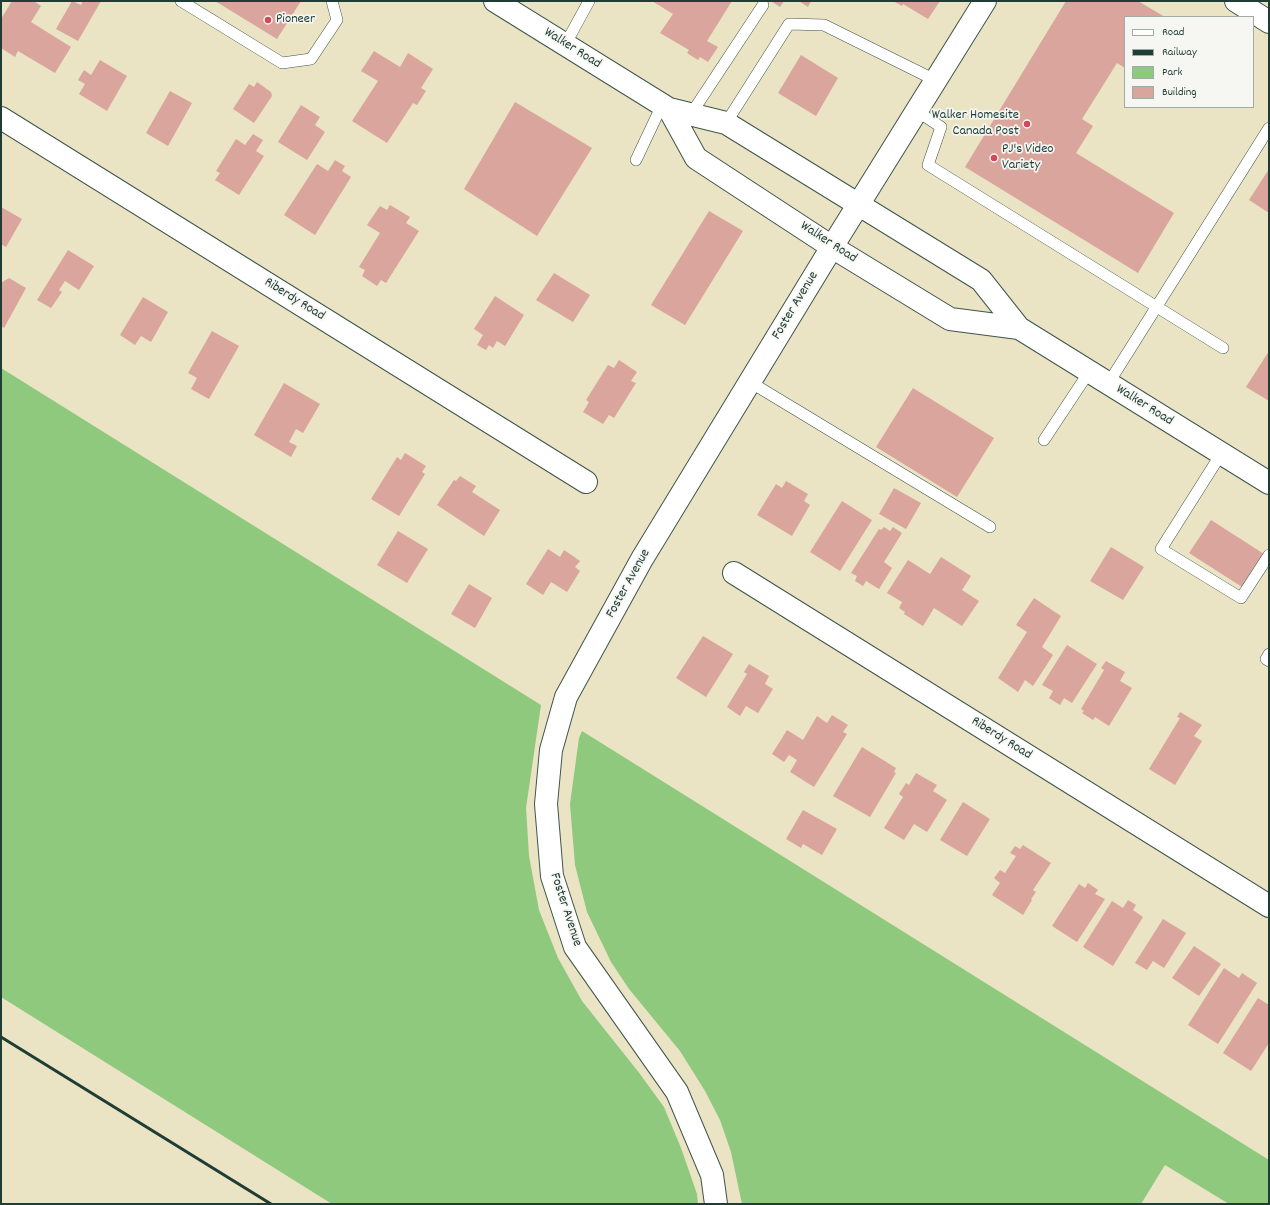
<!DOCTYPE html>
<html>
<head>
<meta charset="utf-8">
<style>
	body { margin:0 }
	#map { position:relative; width:1270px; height:1205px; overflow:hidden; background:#eae3c4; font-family:Dekko,sans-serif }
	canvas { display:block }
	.frame { position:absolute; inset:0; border:2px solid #1f3d34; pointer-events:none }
	.legend { position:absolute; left:1124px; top:16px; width:130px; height:92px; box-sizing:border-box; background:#f6f6f2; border:1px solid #a0aca6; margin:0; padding:5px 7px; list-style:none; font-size:12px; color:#1f3d34 }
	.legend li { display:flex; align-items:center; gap:8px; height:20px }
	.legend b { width:20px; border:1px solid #a0aca6 }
</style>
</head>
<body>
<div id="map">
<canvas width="1270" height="1205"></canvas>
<div class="frame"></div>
<ul class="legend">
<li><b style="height:5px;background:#fff"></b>Road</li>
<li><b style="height:5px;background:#1f3d34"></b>Railway</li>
<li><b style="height:11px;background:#8ec97e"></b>Park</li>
<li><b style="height:11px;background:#daa59c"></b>Building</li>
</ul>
</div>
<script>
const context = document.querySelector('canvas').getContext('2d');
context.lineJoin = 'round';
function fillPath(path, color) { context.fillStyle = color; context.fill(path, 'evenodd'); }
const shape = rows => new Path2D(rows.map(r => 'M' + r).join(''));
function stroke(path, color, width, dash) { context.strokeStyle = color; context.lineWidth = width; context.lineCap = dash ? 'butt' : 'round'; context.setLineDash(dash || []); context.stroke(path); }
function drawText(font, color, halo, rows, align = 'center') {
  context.font = font + ' Dekko,sans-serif'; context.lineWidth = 3.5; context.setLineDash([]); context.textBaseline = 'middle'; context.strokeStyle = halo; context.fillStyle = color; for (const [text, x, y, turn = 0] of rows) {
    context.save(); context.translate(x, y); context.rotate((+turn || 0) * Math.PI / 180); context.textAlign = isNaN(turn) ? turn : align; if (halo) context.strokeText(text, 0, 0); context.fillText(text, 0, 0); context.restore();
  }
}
const green = shape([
	[1,368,541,705,526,808,529,856,539,910,558,958,582,1001,640,1074,664,1107,681,1148,697,1194,698,1204,332,1204,1,997],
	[582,731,1269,1160,1269,1204,1229,1204,1165,1165,1141,1204,742,1204,731,1152,720,1120,705,1091,680,1051,629,989,611,962,587,912,575,865,570,804,579,738]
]);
const building = shape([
	[12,1,26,2,34,1,41,6,31,22,71,47,55,73,18,51,15,57,1,48,1,19],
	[72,1,81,5,83,1,101,1,78,41,56,29],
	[215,1,301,1,277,39],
	[652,1,732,1,707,41,718,47,708,62,700,57,698,60,687,53,689,50,660,33,673,14],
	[771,1,784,1,780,7],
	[799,1,811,1,808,7],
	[893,1,940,1,928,19,903,4,902,6],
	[1066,1,1138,1,1165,17,1125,17,1125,68,1117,63,1082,119,1093,126,1076,153,1174,213,1138,273,965,167],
	[374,51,400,67,408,53,433,69,421,88,426,91,417,105,413,103,387,143,352,121,378,81,361,71],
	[801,55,838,78,816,116,778,93],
	[100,60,127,76,107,111,79,94,85,84,78,80,84,70,91,75],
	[257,82,271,92,272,96,254,123,233,109,249,84,254,87],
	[170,91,192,103,168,146,146,133],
	[515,102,592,148,537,236,464,189],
	[301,105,320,117,315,125,325,132,307,160,278,142],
	[253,134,263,140,256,151,264,156,239,195,215,180,220,173,216,171,236,139,245,145],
	[335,160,345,166,342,171,351,177,315,235,284,215,317,164,328,171],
	[1269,169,1269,213,1249,200],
	[390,205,410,217,406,223,419,231,386,283,381,280,377,286,362,276,365,270,359,267,380,233,367,225,380,206,387,210],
	[1,207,22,219,6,247,1,244],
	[709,211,743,231,685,325,651,305],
	[68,250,94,266,79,290,65,281,59,290,62,292,51,308,37,300],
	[554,273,590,295,573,322,536,300],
	[9,278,26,288,4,328,1,326,1,283],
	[495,296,524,315,505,346,497,341,493,348,489,345,486,350,477,345,483,335,474,329],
	[143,297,168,312,151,342,141,336,135,345,120,335],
	[212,331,239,346,209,399,191,389,197,378,188,373],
	[1269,351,1269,401,1246,387],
	[619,360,637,372,631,381,636,383,614,418,609,415,603,424,583,412,589,402,586,400,608,365,614,368],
	[284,383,320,404,303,433,296,429,289,442,297,446,291,457,254,435],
	[913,388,994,438,957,497,876,447],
	[405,453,426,466,422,472,425,474,399,516,371,499,397,457,401,460],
	[460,476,476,486,472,492,500,510,484,536,437,505,454,480,456,481],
	[786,481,808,494,804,501,810,505,792,536,757,515,776,484,782,488],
	[894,488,921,503,906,529,879,514],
	[842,501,872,520,840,571,810,552],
	[1211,520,1264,554,1242,587,1189,553],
	[884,527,890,531,893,527,902,533,884,562,892,568,879,589,866,581,863,586,855,581,857,576,851,573,879,529,881,530],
	[398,531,428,549,407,583,377,565],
	[1111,547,1144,567,1123,600,1090,581],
	[548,549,560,557,564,550,580,561,575,567,580,571,567,592,551,582,543,595,526,584],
	[941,557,971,576,962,590,979,601,962,626,934,608,923,626,904,614,905,612,899,608,902,602,887,593,908,560,930,574],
	[469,584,492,598,475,628,451,614],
	[1034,598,1061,616,1042,647,1053,655,1033,686,1025,680,1018,692,998,678,1027,632,1016,625],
	[703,636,733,654,706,697,676,678],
	[1067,645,1097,664,1072,703,1064,698,1060,705,1049,698,1053,691,1042,685],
	[1106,661,1125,672,1120,681,1132,688,1109,726,1095,717,1093,720,1082,713,1084,711,1081,709,1104,670,1101,668],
	[749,664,769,676,765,684,773,689,758,713,746,706,740,716,727,707,747,674,744,672],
	[1180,712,1202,725,1194,736,1202,741,1175,785,1149,769,1180,718,1177,717],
	[832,715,848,725,843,732,847,734,814,787,790,772,797,760,789,755,784,762,772,754,787,730,803,740,817,716,827,723],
	[862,747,896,768,894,772,896,773,870,817,833,796],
	[916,773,937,785,933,791,947,800,927,832,914,824,904,840,884,828,903,797,899,794,906,783,909,785],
	[963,802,990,819,967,856,940,840],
	[803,810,837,829,822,855,803,844,801,848,786,839],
	[1023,845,1051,863,1033,890,1036,892,1031,899,1032,900,1023,915,992,895,1000,883,994,878,1000,870,1005,873,1016,856,1010,853,1015,846,1020,849],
	[1088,883,1098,890,1095,894,1105,899,1077,942,1052,926,1079,884,1085,888],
	[1128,900,1136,905,1133,910,1143,917,1113,966,1083,947,1112,901,1123,908],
	[1163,919,1186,933,1164,968,1153,961,1147,970,1135,963],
	[1194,946,1221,964,1199,996,1172,978],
	[1224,968,1239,978,1242,973,1257,983,1218,1044,1188,1025],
	[1258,998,1269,1005,1269,1043,1251,1071,1223,1053]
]);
const service = shape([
	[181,1,282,63,311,59,337,20,332,1],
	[565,45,589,1],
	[917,111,941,127,928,165,1223,348],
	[691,114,763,5],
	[726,123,789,24,824,25,935,80],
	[636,160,662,105],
	[750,382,990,527],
	[1108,384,1269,128],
	[1044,440,1089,372],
	[1221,454,1161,549,1241,598,1269,555],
	[1269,654,1266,659,1269,661]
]);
const minor = shape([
	[1236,1,1269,22],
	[1,118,586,482],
	[832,247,985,1],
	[734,573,1269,906]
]);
const tertiary = shape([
	[716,1204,712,1175,677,1092,575,947,552,876,546,804,551,750,566,697,642,559,832,247]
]);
const secondary = shape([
	[495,1,669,109,726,123,981,280,1019,328,1269,483],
	[669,109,696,158,832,247,950,319,1019,328]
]);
const rail = shape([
	[1,1037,271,1204]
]);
const markers = [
	[268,20,4,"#d1495b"],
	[1027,124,4,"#d1495b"],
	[994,158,4,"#d1495b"]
];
const poiNames = [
	["Pioneer",276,20],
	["Walker Homesite",1019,116,"right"],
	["Canada Post",1019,132,"right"],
	["PJ's Video",1002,150],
	["Variety",1002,166]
];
const streetNames = [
	["Walker Road",572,49,32],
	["Walker Road",828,243,33],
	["Riberdy Road",294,300,32],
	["Foster Avenue",796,306,-59],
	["Walker Road",1144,406,32],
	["Foster Avenue",629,584,-61],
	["Riberdy Road",1001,739,32],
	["Foster Avenue",565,910,72]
];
fillPath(green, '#8ec97e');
fillPath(building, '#daa59c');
stroke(service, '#3d564a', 12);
stroke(minor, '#3d564a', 24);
stroke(tertiary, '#3d564a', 24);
stroke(secondary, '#3d564a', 24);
stroke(service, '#fff', 11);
stroke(minor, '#fff', 22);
stroke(tertiary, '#fff', 22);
stroke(secondary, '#fff', 22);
stroke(rail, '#1f3d34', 3);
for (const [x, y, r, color] of markers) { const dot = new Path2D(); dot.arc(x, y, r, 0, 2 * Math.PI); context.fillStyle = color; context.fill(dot); stroke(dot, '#f6f6f2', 1.5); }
drawText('14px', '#1f3d34', '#f6f6f2', poiNames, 'left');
drawText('14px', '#1f3d34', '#f6f6f2', streetNames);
</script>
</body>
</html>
